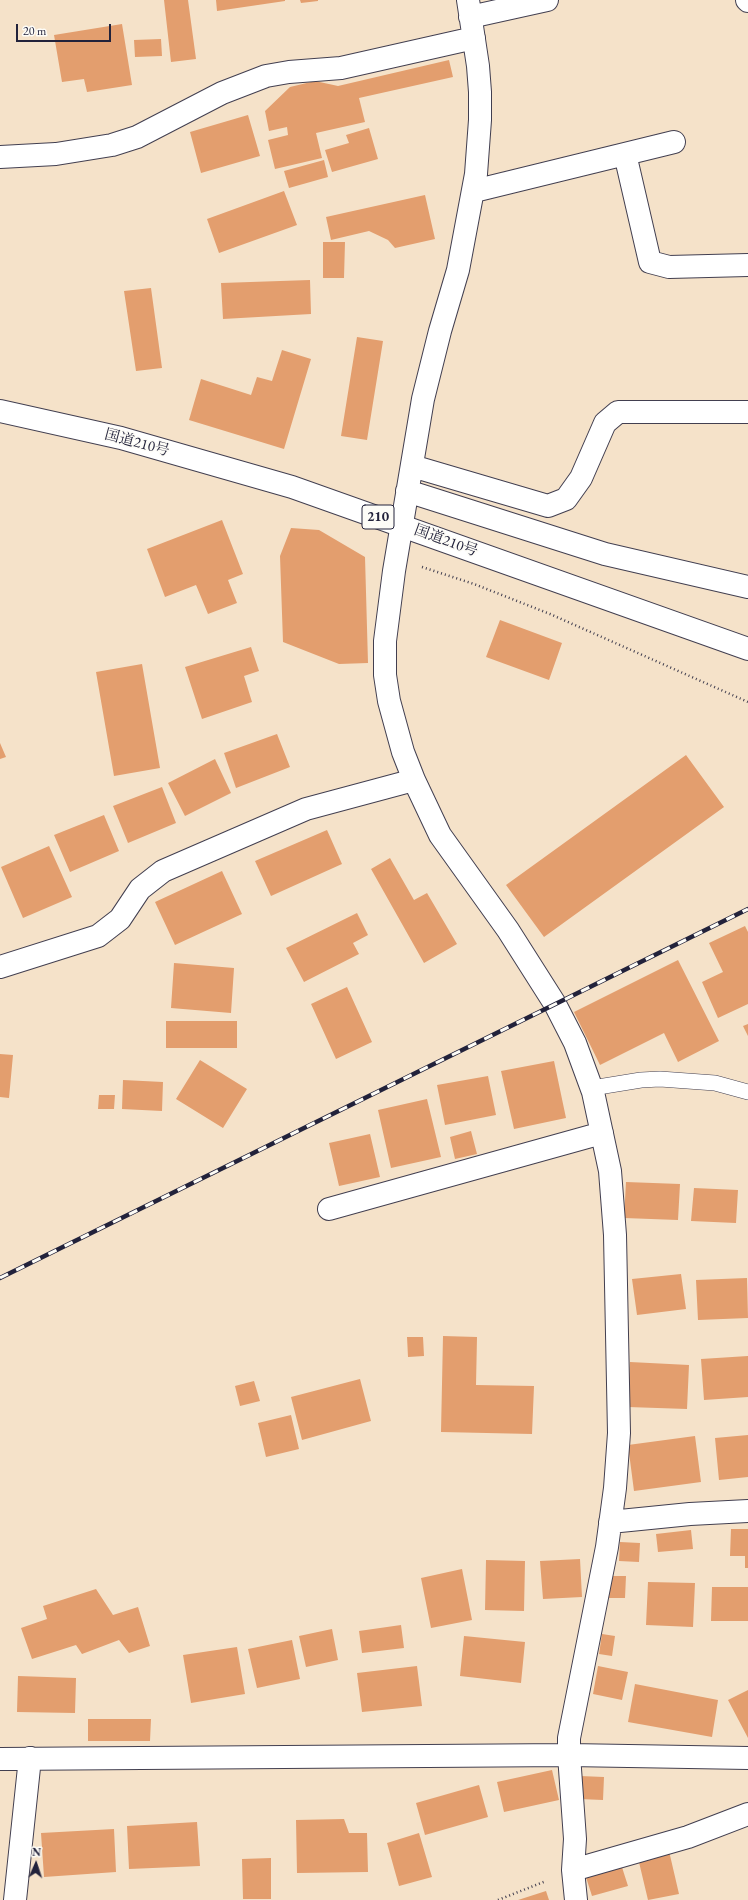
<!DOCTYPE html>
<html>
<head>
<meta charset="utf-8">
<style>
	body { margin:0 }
	#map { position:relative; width:748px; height:1900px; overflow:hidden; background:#f5e2c9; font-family:"EB Garamond",serif }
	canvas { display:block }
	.north { position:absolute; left:16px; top:1844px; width:40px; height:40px; -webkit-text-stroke:3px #fdfcf7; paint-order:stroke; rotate:3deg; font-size:11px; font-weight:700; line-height:16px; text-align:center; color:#22223b }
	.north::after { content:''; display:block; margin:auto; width:14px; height:18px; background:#22223b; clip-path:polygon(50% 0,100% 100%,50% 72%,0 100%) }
	.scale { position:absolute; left:16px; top:24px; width:95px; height:18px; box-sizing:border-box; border:2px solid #22223b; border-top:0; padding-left:5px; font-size:12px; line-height:14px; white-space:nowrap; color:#22223b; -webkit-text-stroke:3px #fdfcf7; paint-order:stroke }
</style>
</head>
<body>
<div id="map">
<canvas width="748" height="1900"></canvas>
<div class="north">N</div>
<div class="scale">20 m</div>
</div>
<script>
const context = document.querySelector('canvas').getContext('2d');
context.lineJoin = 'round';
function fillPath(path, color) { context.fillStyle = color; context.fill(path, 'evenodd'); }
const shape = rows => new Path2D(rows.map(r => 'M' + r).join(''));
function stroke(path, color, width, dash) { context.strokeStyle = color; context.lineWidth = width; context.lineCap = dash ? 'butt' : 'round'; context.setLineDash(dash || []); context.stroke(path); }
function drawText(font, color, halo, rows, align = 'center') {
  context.font = font + ' "EB Garamond","Noto Serif JP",serif'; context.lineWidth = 3; context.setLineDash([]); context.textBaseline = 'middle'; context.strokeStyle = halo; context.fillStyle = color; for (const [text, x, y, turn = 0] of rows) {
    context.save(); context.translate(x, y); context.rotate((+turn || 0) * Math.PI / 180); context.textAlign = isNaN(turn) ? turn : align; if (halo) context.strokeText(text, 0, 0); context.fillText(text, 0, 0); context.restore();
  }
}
const building = shape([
	[164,0,188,0,196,59,171,62],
	[216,0,285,0,285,1,217,11],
	[300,0,318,0,318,1,301,3],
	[122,24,132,85,87,92,84,79,62,82,54,35],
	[161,39,162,56,135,57,134,40],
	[449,60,453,77,359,98,365,122,316,133,322,158,275,169,268,140,288,135,287,127,269,131,265,111,290,87,315,81,338,86],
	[248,115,260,156,201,173,190,132],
	[369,128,378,159,332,172,325,150,349,143,346,135],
	[324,160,328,177,289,188,284,171],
	[284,191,297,225,219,253,207,219],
	[425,195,435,239,395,248,388,240,369,231,331,240,326,217],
	[323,242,345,242,344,278,323,278],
	[310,280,311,314,223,319,221,283],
	[151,288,162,368,136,371,124,291],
	[357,337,383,341,367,440,341,436],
	[282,350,311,359,284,449,189,420,201,379,251,395,257,377,272,381],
	[222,520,243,574,228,580,237,603,208,614,196,585,165,597,147,549],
	[291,528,319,530,365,557,368,663,339,664,283,642,280,556],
	[500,620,562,643,549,680,486,657],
	[251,647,259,671,244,676,252,702,202,719,185,667],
	[142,664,160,768,114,776,96,672],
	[277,734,290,767,236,788,224,753],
	[0,743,6,757,0,759],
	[686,755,724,807,544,937,506,885],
	[215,759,231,793,185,816,168,783],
	[162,787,176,823,128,843,113,806],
	[104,815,119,851,70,872,54,835],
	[327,830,342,864,271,896,255,861],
	[49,846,72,897,23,918,1,867],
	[390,858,414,900,427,893,457,944,424,963,371,869],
	[222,871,242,914,175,945,155,902],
	[357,913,368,935,353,943,359,954,304,982,286,948],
	[745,926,748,932,748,1004,718,1018,702,982,723,972,709,943],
	[678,960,719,1041,678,1062,664,1033,600,1065,574,1012],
	[174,963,234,968,231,1013,171,1008],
	[347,987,372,1042,336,1059,311,1004],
	[166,1021,237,1021,237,1048,166,1048],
	[748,1024,748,1036,743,1026],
	[0,1054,13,1055,9,1098,0,1097],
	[200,1060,247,1089,223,1128,176,1099],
	[554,1061,566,1118,514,1129,501,1071],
	[488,1076,496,1115,445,1125,437,1085],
	[123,1080,163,1082,162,1111,122,1109],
	[99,1095,115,1095,114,1109,98,1109],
	[427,1099,441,1157,391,1168,378,1110],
	[471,1131,477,1154,455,1159,450,1137],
	[370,1134,380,1177,339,1186,329,1143],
	[626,1182,680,1184,678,1220,624,1218],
	[694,1188,738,1190,736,1223,691,1221],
	[681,1274,686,1309,637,1315,632,1279],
	[747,1278,748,1318,698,1320,696,1280],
	[443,1336,477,1337,476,1385,534,1386,532,1434,441,1432],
	[407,1337,423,1337,424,1356,408,1357],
	[748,1356,748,1397,704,1400,701,1359],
	[630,1362,689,1365,687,1409,628,1407],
	[360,1379,371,1421,302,1440,291,1397],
	[254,1381,260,1401,240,1406,235,1386],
	[291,1415,299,1449,266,1457,258,1423],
	[748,1435,748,1477,719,1480,715,1438],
	[695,1436,701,1482,634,1491,628,1445],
	[731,1529,748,1529,748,1568,745,1568,745,1556,730,1556],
	[691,1530,693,1549,658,1552,656,1534],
	[620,1542,640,1543,639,1562,619,1561],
	[580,1559,582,1597,543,1599,540,1561],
	[486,1560,525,1561,524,1611,485,1610],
	[462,1569,472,1620,431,1628,421,1578],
	[610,1576,626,1576,625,1598,609,1598],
	[648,1582,695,1583,693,1627,646,1625],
	[712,1587,748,1587,748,1621,711,1621],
	[96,1589,113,1615,138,1607,150,1646,129,1653,119,1640,82,1654,76,1645,32,1659,21,1628,47,1619,43,1606],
	[401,1625,404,1648,362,1653,359,1631],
	[332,1629,338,1660,306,1667,299,1636],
	[602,1634,615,1636,612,1656,599,1654],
	[464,1636,525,1642,521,1683,460,1676],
	[292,1640,300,1679,257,1688,248,1649],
	[237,1647,245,1694,191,1703,183,1655],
	[417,1666,422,1706,362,1712,357,1673],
	[598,1666,628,1672,622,1700,593,1694],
	[18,1676,76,1678,75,1713,17,1712],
	[635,1684,718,1700,712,1737,628,1722],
	[748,1690,748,1738,728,1700],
	[88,1719,151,1719,150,1741,88,1741],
	[552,1770,559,1800,504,1812,497,1782],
	[580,1776,604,1777,603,1800,579,1799],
	[479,1785,488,1817,425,1835,416,1803],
	[344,1819,349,1833,367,1833,368,1872,297,1873,296,1820],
	[197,1822,200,1866,129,1869,127,1826],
	[114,1829,116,1872,44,1877,41,1833],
	[419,1833,432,1877,399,1886,387,1843],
	[669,1851,679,1894,648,1900,638,1858],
	[271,1858,271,1899,243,1899,242,1859],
	[620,1861,628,1886,592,1896,584,1871],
	[546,1891,549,1900,518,1900]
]);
const path = shape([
	[422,567,474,584,550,614,748,702],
	[498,1900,546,1881]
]);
const lane = shape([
	[592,1088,641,1080,660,1079,715,1083,748,1092]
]);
const street = shape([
	[468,0,478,66,480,92,480,120,476,174,458,270,440,331,423,399,394,571,385,641,385,675,389,701,403,752,414,780,440,835,508,930,555,1004,575,1043,593,1092,610,1171,615,1235,619,1433,615,1488,607,1547,569,1738,569,1755,575,1839,573,1870,576,1900],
	[747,0,748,1],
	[470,17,547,0],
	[625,154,650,262,669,267,748,265],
	[0,157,56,154,112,145,137,137,222,93,266,76,289,72,341,68,474,38],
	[474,191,674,142],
	[412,466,548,506,566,499,581,478,605,423,618,412,748,412],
	[407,491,605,554,748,587],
	[0,967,98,936,120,919,140,889,163,871,306,809,414,780],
	[329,1209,602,1133],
	[610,1522,690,1514,748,1511],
	[0,1759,569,1755,748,1758],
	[573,1870,688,1837,748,1814],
	[15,1900,30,1758]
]);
const highway = shape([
	[0,411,121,438,292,487,748,649]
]);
const rail = shape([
	[0,1278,748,909]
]);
const shields = [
	[378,517,32]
];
const shieldNames = [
	["210",378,517]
];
const streetNames = [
	["国道210号",137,443,15],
	["国道210号",446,541,20]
];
fillPath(building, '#e39e6e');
stroke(lane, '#423f50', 16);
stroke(street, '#423f50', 24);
stroke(highway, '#423f50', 24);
stroke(path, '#423f50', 2.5, [1, 3]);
stroke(lane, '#fff', 15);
stroke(street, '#fff', 22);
stroke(highway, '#fff', 22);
stroke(rail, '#22223b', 4.5);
stroke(rail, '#fdfcf7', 3, [9]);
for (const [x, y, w] of shields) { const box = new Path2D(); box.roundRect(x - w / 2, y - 12, w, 24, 3); context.fillStyle = '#fdfcf7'; context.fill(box); stroke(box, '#22223b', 1); }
drawText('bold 14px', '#22223b', null, shieldNames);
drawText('15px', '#22223b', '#fdfcf7', streetNames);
</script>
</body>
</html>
